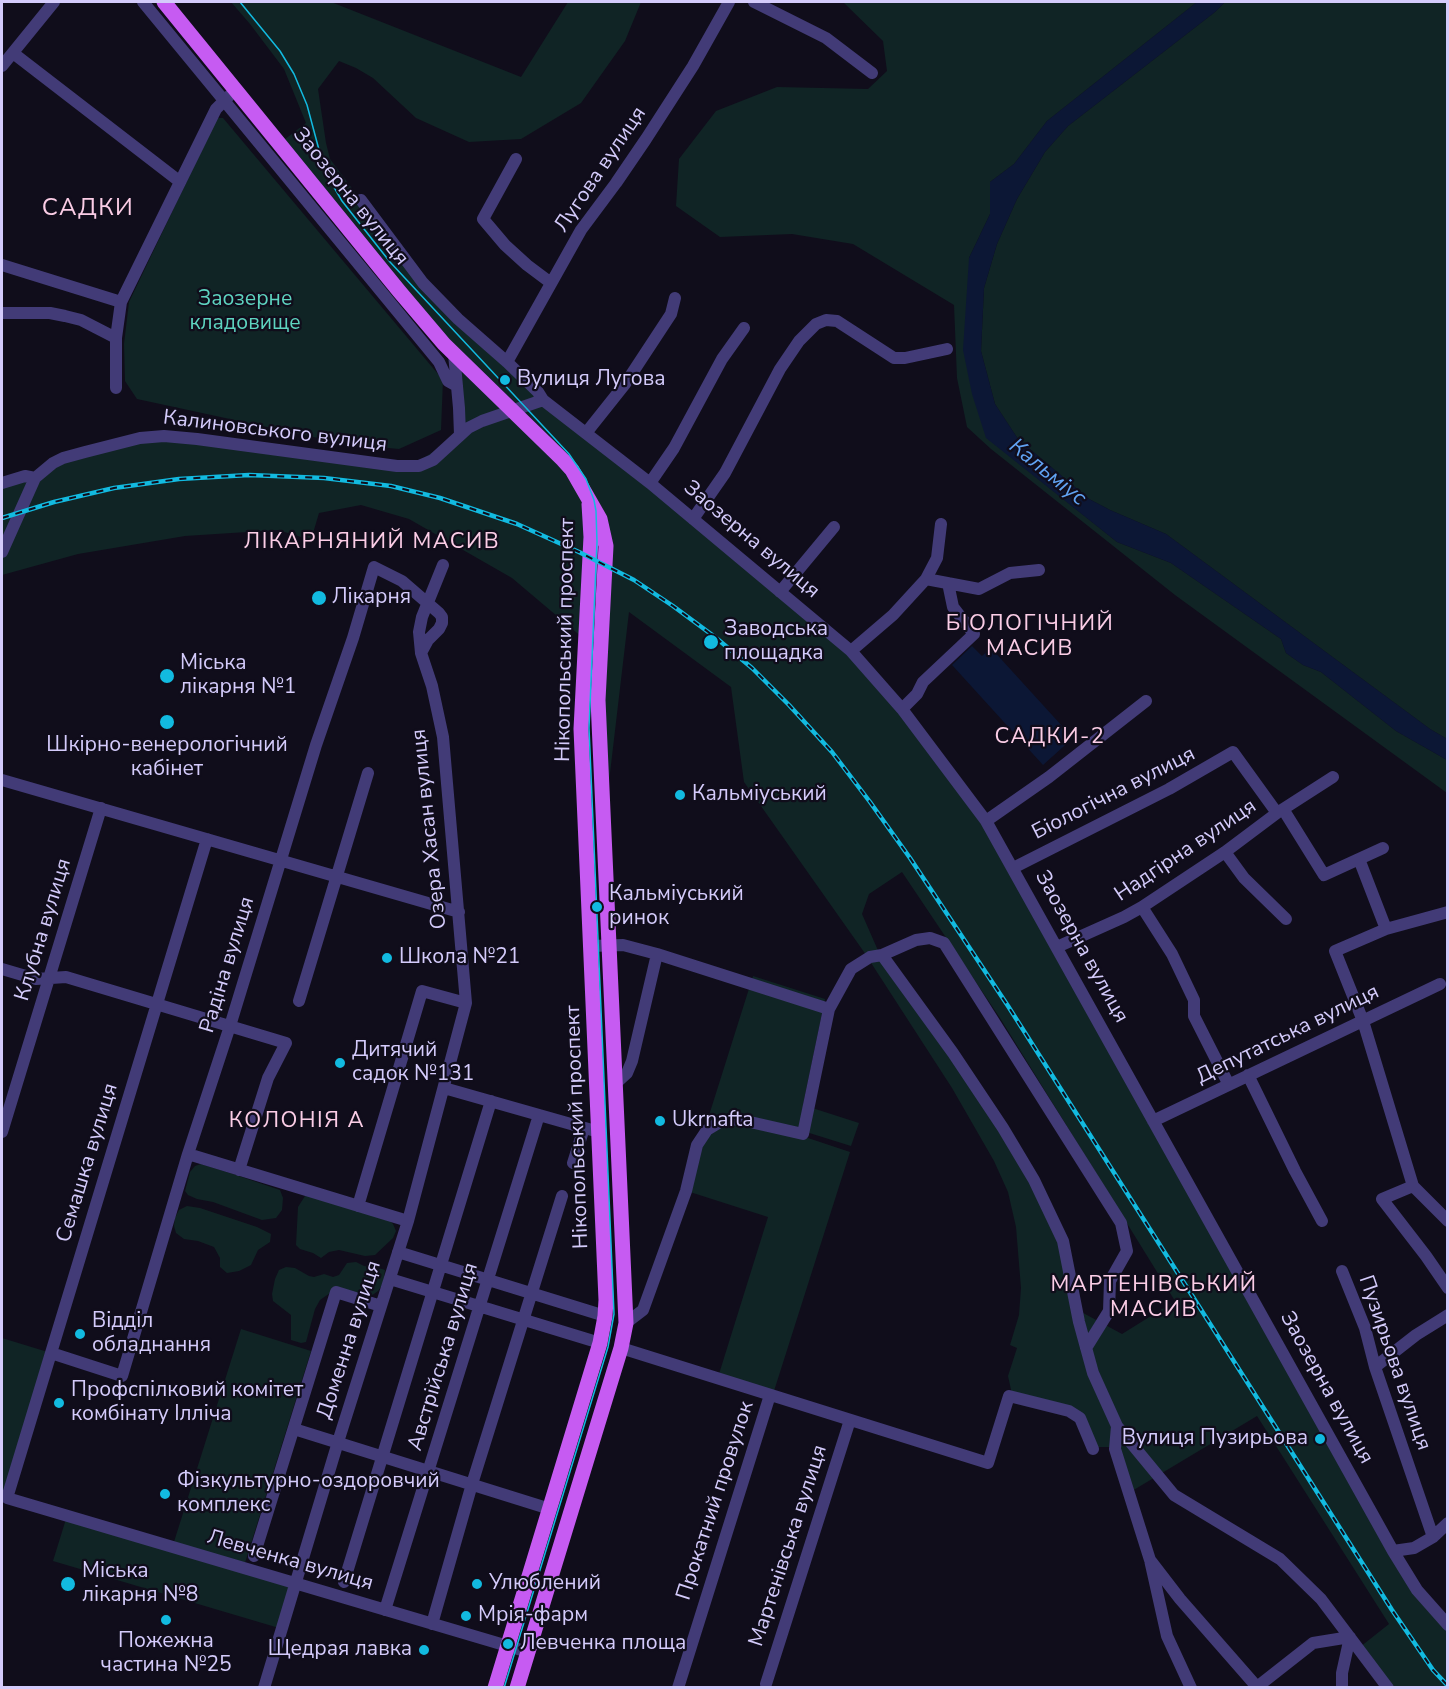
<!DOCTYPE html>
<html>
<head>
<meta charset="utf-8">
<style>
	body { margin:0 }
	#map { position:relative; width:1449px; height:1689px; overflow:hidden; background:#100d1b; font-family:"Nunito Sans",sans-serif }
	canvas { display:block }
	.frame { position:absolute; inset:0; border:3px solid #d4cbfb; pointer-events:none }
</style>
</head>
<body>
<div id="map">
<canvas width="1449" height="1689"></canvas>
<div class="frame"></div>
</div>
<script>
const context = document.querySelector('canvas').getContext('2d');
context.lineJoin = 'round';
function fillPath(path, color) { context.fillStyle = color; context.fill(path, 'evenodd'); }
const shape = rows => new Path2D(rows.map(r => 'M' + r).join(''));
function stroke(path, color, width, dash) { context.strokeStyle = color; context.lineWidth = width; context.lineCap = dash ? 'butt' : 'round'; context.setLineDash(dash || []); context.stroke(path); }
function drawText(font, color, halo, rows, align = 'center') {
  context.font = font + ' "Nunito Sans",sans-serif'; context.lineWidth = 4.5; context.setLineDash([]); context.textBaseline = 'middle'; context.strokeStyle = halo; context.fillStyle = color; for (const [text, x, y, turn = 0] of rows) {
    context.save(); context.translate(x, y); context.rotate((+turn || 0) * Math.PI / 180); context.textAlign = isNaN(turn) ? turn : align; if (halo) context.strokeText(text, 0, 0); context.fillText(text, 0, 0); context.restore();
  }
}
const green = shape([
	[231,2,331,2,521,77,568,2,641,2,625,41,581,103,521,139,469,142,416,118,373,78,356,68,339,61,318,89,326,143,330,159,423,283,507,362,851,651,986,821,1393,1551,1447,1625,1447,1687,1390,1687,1360,1647,1389,1624,1257,1416,1132,1491,1118,1447,1096,1447,1083,1415,1012,1394,1008,1376,1017,1348,1010,1345,1019,1315,1021,1288,1016,1227,1008,1192,994,1161,952,1088,864,952,744,782,731,687,629,612,606,807,602,700,609,546,587,493,468,366,280,143,306,123,284,69,250,24],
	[902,872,1000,1018,1175,1301,1122,1334,1074,1308,1061,1241,1001,1129,880,955,862,914,869,894],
	[843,2,1197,2,1047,121,1014,164,990,182,990,214,969,258,987,438,1117,542,1171,563,1281,639,1286,653,1303,665,1321,672,1396,731,1447,760,1447,793,1175,595,991,449,967,427,957,378,954,305,853,244,792,234,720,237,676,206,679,159,716,111,777,87,868,89,887,71,883,41],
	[1225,2,1447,2,1447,739,1430,729,1166,534,1110,510,1089,499,1018,439,995,404,981,351,984,288,997,244,1017,199,1045,152,1068,126,1215,12],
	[217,118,223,118,443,380,441,430,399,449,346,444,137,399,125,381,124,344,129,302],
	[454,368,464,371,505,410,457,430],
	[511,415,557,462,586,503,583,638,512,578,409,519,361,505,319,513,311,540,278,530,185,536,78,554,2,575,2,484,148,435,398,467,417,462,455,438],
	[753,976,825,999,803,1105,859,1123,851,1146,803,1131,738,1116,705,1128],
	[737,1122,802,1136,850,1152,774,1391,719,1374,768,1217,690,1192,701,1144,721,1125],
	[201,1164,233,1174,280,1190,283,1198,282,1210,276,1218,262,1220,213,1202,197,1199,188,1195,185,1191,190,1172,195,1166],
	[305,1196,312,1196,388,1219,393,1224,396,1231,393,1238,375,1255,365,1256,339,1250,329,1252,321,1258,313,1253,300,1249,296,1245,298,1207],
	[187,1206,200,1208,257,1227,271,1234,270,1242,258,1250,251,1265,239,1271,227,1273,220,1267,220,1258,214,1247,198,1241,184,1239,176,1233,174,1226,175,1218,179,1210],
	[356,1262,364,1266,379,1268,385,1270,383,1284,378,1291,371,1296,333,1291,320,1300,315,1309,306,1342,301,1343,291,1340,291,1315,273,1301,272,1294,275,1279,279,1270,286,1267,295,1268,309,1276,314,1277,324,1274,333,1277,339,1275,347,1263],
	[241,1329,311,1351,244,1566,173,1545],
	[2,1338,51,1353,8,1495,2,1493],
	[66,1519,291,1585,279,1628,53,1561]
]);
const water = shape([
	[1197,2,1225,2,1215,12,1068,126,1045,152,1017,199,997,244,984,288,981,351,995,404,1018,439,1089,499,1110,510,1166,534,1430,729,1447,739,1447,760,1396,731,1321,672,1303,665,1286,653,1281,639,1171,563,1117,542,986,438,972,394,963,350,969,258,990,214,990,182,1014,164,1047,121],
	[972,646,982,656,991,648,1073,738,1043,765,952,665]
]);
const minor = shape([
	[143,2,439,362,448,381,457,386],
	[754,2,826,38,872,73],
	[13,53,179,181],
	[2,66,54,2],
	[516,159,483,219,505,245,527,265,551,283],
	[361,200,423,283,458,319,507,362,538,392,543,400,650,483,851,651,902,709,986,821,1393,1551,1417,1590,1448,1625],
	[2,265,121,302],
	[2,313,50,313,65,316,81,320,116,338],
	[454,354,459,408,460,435],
	[507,362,581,230,616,183,646,139,693,66,729,2],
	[116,388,116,338,121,302,216,109,229,96],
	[586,433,625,384,671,314,675,298],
	[2,483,25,476,35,478],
	[650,483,674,448,722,359,744,328],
	[693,519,725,473,780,369,799,341,816,324,826,320,837,321,894,358,905,358,947,349],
	[2,552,35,478,53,463,63,458,85,452,140,438,164,436,197,439,397,466,419,466,433,460,468,428,482,421,543,400],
	[926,579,979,589,1010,573,1039,570],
	[780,592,834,527],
	[851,651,893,615,926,579,937,558,941,524],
	[421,653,419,632,422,617,443,565],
	[902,709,917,694,923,682,974,634,953,607,948,583],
	[2,780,459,912],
	[1283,809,1324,875,1383,848],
	[986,821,1049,777,1146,701],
	[207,839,7,1498,528,1652],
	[1225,852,1244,878,1286,919],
	[1359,859,1386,929],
	[1013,868,1169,789,1233,752,1277,813],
	[1142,907,1172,954,1194,1000,1194,1016,1229,1085],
	[1448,912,1386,929,1335,951,1363,1021,1413,1186,1448,1221],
	[591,946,623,945,657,954,632,1061,627,1073,616,1083],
	[1057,947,1124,917,1142,907,1225,852,1277,813,1333,777],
	[657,954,829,1009],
	[882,955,953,1053,1003,1128,1034,1180,1063,1241,1079,1322,1093,1373,1117,1426,1174,1495,1280,1559,1321,1599,1388,1688],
	[2,969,36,979,66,977,286,1043,268,1078,239,1170],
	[299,1001,368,773],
	[1248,1075,1295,1171,1322,1221],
	[444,1088,599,1132],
	[1153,1121,1440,984],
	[2,1132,101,808],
	[188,1154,408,1221],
	[573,1163,584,1128],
	[1413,1186,1382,1199,1426,1256,1448,1288],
	[358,1206,422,991,466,1003],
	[398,1252,605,1316],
	[1342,1271,1365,1328,1375,1367,1433,1537],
	[390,1279,600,1343],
	[626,1323,643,1310,686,1191,697,1145,707,1130,720,1122,737,1119,803,1134,829,1009,851,969,870,957,882,955,916,940,930,938,944,943,1121,1223,1127,1251,1110,1281,1109,1311,1086,1348],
	[621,1348,988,1463,1009,1396,1069,1411,1080,1418,1093,1449],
	[51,1353,122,1376,188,1154,230,1026,316,745,353,638,374,567,402,581,439,613,442,617,442,623,439,629,428,640,421,653,432,686,443,737,466,1003,408,1221,338,1442,264,1688],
	[1375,1367,1416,1335,1448,1315],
	[1117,1426,1115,1449,1150,1560,1167,1636,1191,1688],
	[294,1429,550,1509],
	[1393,1551,1414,1548,1433,1537,1448,1523],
	[254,1556,336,1292,381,1306],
	[1150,1560,1180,1599,1257,1687,1313,1643,1350,1637,1342,1673,1342,1688],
	[344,1582,491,1101],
	[385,1610,539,1115],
	[432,1624,472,1484,562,1196],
	[766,1684,850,1420],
	[678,1688,770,1395]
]);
const major = shape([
	[164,2,399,291,444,344,563,460,572,470,600,519,606,546,598,700,626,1323,621,1348,517,1688],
	[495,1688,600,1343,605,1316,606,1300,581,729,591,537,589,504]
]);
const tram = shape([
	[240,2,280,51,294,74,307,105,322,161,331,182,342,201,390,262,569,454,586,479,594,500,596,511,597,542,589,728,614,1314,608,1347,504,1688]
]);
const rail = shape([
	[2,518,54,502,114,488,179,479,249,475,324,478,391,486,440,498,517,524,579,552,634,580,673,606,715,637,752,668,789,705,832,752,870,802,910,858,1008,1006,1392,1610,1433,1670,1448,1686]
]);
const markers = [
	[505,380,6,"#12bae0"],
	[319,598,8,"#12bae0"],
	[711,642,8,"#12bae0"],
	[167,676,8,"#12bae0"],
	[167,722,8,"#12bae0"],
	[680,795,6,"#12bae0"],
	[597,907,6,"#12bae0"],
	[387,958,6,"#12bae0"],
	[340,1063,6,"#12bae0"],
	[660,1121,6,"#12bae0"],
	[80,1334,6,"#12bae0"],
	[59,1403,6,"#12bae0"],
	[1320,1439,6,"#12bae0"],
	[165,1494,6,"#12bae0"],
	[68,1584,8,"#12bae0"],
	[477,1584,6,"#12bae0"],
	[466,1616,6,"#12bae0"],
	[166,1620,6,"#12bae0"],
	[508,1644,6,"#12bae0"],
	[424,1650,6,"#12bae0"]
];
const streetNames = [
	["Лугова вулиця",601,170,-56],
	["Заозерна вулиця",350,197,51],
	["Калиновського вулиця",275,432,7],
	["Заозерна вулиця",751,540,40],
	["Нікопольський проспект",566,640,-89],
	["Біологічна вулиця",1114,794,-27],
	["Озера Хасан вулиця",430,829,-96],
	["Надгірна вулиця",1186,851,-34],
	["Клубна вулиця",44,930,-73],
	["Заозерна вулиця",1081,947,61],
	["Радіна вулиця",228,965,-73],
	["Депутатська вулиця",1288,1035,-26],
	["Нікопольський проспект",578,1127,-92],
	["Семашка вулиця",88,1163,-73],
	["Доменна вулиця",350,1340,-72],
	["Австрійська вулиця",444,1357,-73],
	["Пузирьова вулиця",1394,1363,71],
	["Заозерна вулиця",1326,1388,61],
	["Прокатний провулок",716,1501,-72],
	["Мартенівська вулиця",789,1546,-72],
	["Левченка вулиця",290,1561,16]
];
const parkNames = [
	["Заозерне",245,300],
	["кладовище",245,324]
];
const poiNames = [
	["Вулиця Лугова",517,380],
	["Лікарня",332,598],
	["Заводська",724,630],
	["площадка",724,654],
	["Міська",180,664],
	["лікарня №1",180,688],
	["Шкірно-венерологічний",167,746,"center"],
	["кабінет",167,770,"center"],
	["Кальміуський",692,795],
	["Кальміуський",609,895],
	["ринок",609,919],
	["Школа №21",399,958],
	["Дитячий",352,1051],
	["садок №131",352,1075],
	["Ukrnafta",672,1121],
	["Відділ",92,1322],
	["обладнання",92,1346],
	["Профспілковий комітет",71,1391],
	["комбінату Ілліча",71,1415],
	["Вулиця Пузирьова",1308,1439,"right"],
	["Фізкультурно-оздоровчий",177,1482],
	["комплекс",177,1506],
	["Міська",82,1572],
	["лікарня №8",82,1596],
	["Улюблений",489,1584],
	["Мрія-фарм",478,1616],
	["Пожежна",166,1642,"center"],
	["частина №25",166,1666,"center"],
	["Левченка площа",520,1644],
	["Щедрая лавка",412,1650,"right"]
];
const waterNames = [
	["Кальміус",1047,473,39]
];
const neighbourhoodNames = [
	["ЛІКАРНЯНИЙ МАСИВ",372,543],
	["БІОЛОГІЧНИЙ",1030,625],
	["МАСИВ",1030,650],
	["САДКИ-2",1050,738],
	["КОЛОНІЯ А",297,1122],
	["МАРТЕНІВСЬКИЙ",1154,1286],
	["МАСИВ",1154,1311]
];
const quarterNames = [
	["САДКИ",88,209]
];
fillPath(green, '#102425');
fillPath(water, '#0c1735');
stroke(minor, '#423b77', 12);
stroke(major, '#c65bf2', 15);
stroke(tram, '#12bae0', 1.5);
stroke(rail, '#12bae0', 4.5);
stroke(rail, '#100d1b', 2, [7]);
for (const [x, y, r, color] of markers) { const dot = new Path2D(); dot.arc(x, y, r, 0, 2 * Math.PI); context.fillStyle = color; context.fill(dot); stroke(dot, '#100d1b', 2); }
drawText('21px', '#d4cbfb', '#100d1b', streetNames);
drawText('21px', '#5ed4c0', '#100d1b', parkNames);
drawText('21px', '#d4cbfb', '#100d1b', poiNames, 'left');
drawText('italic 22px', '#61a3f3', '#100d1b', waterNames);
context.letterSpacing = '1.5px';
drawText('22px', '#fbcde6', '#100d1b', neighbourhoodNames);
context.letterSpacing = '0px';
context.letterSpacing = '1.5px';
drawText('24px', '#fbcde6', '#100d1b', quarterNames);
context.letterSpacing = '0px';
</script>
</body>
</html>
